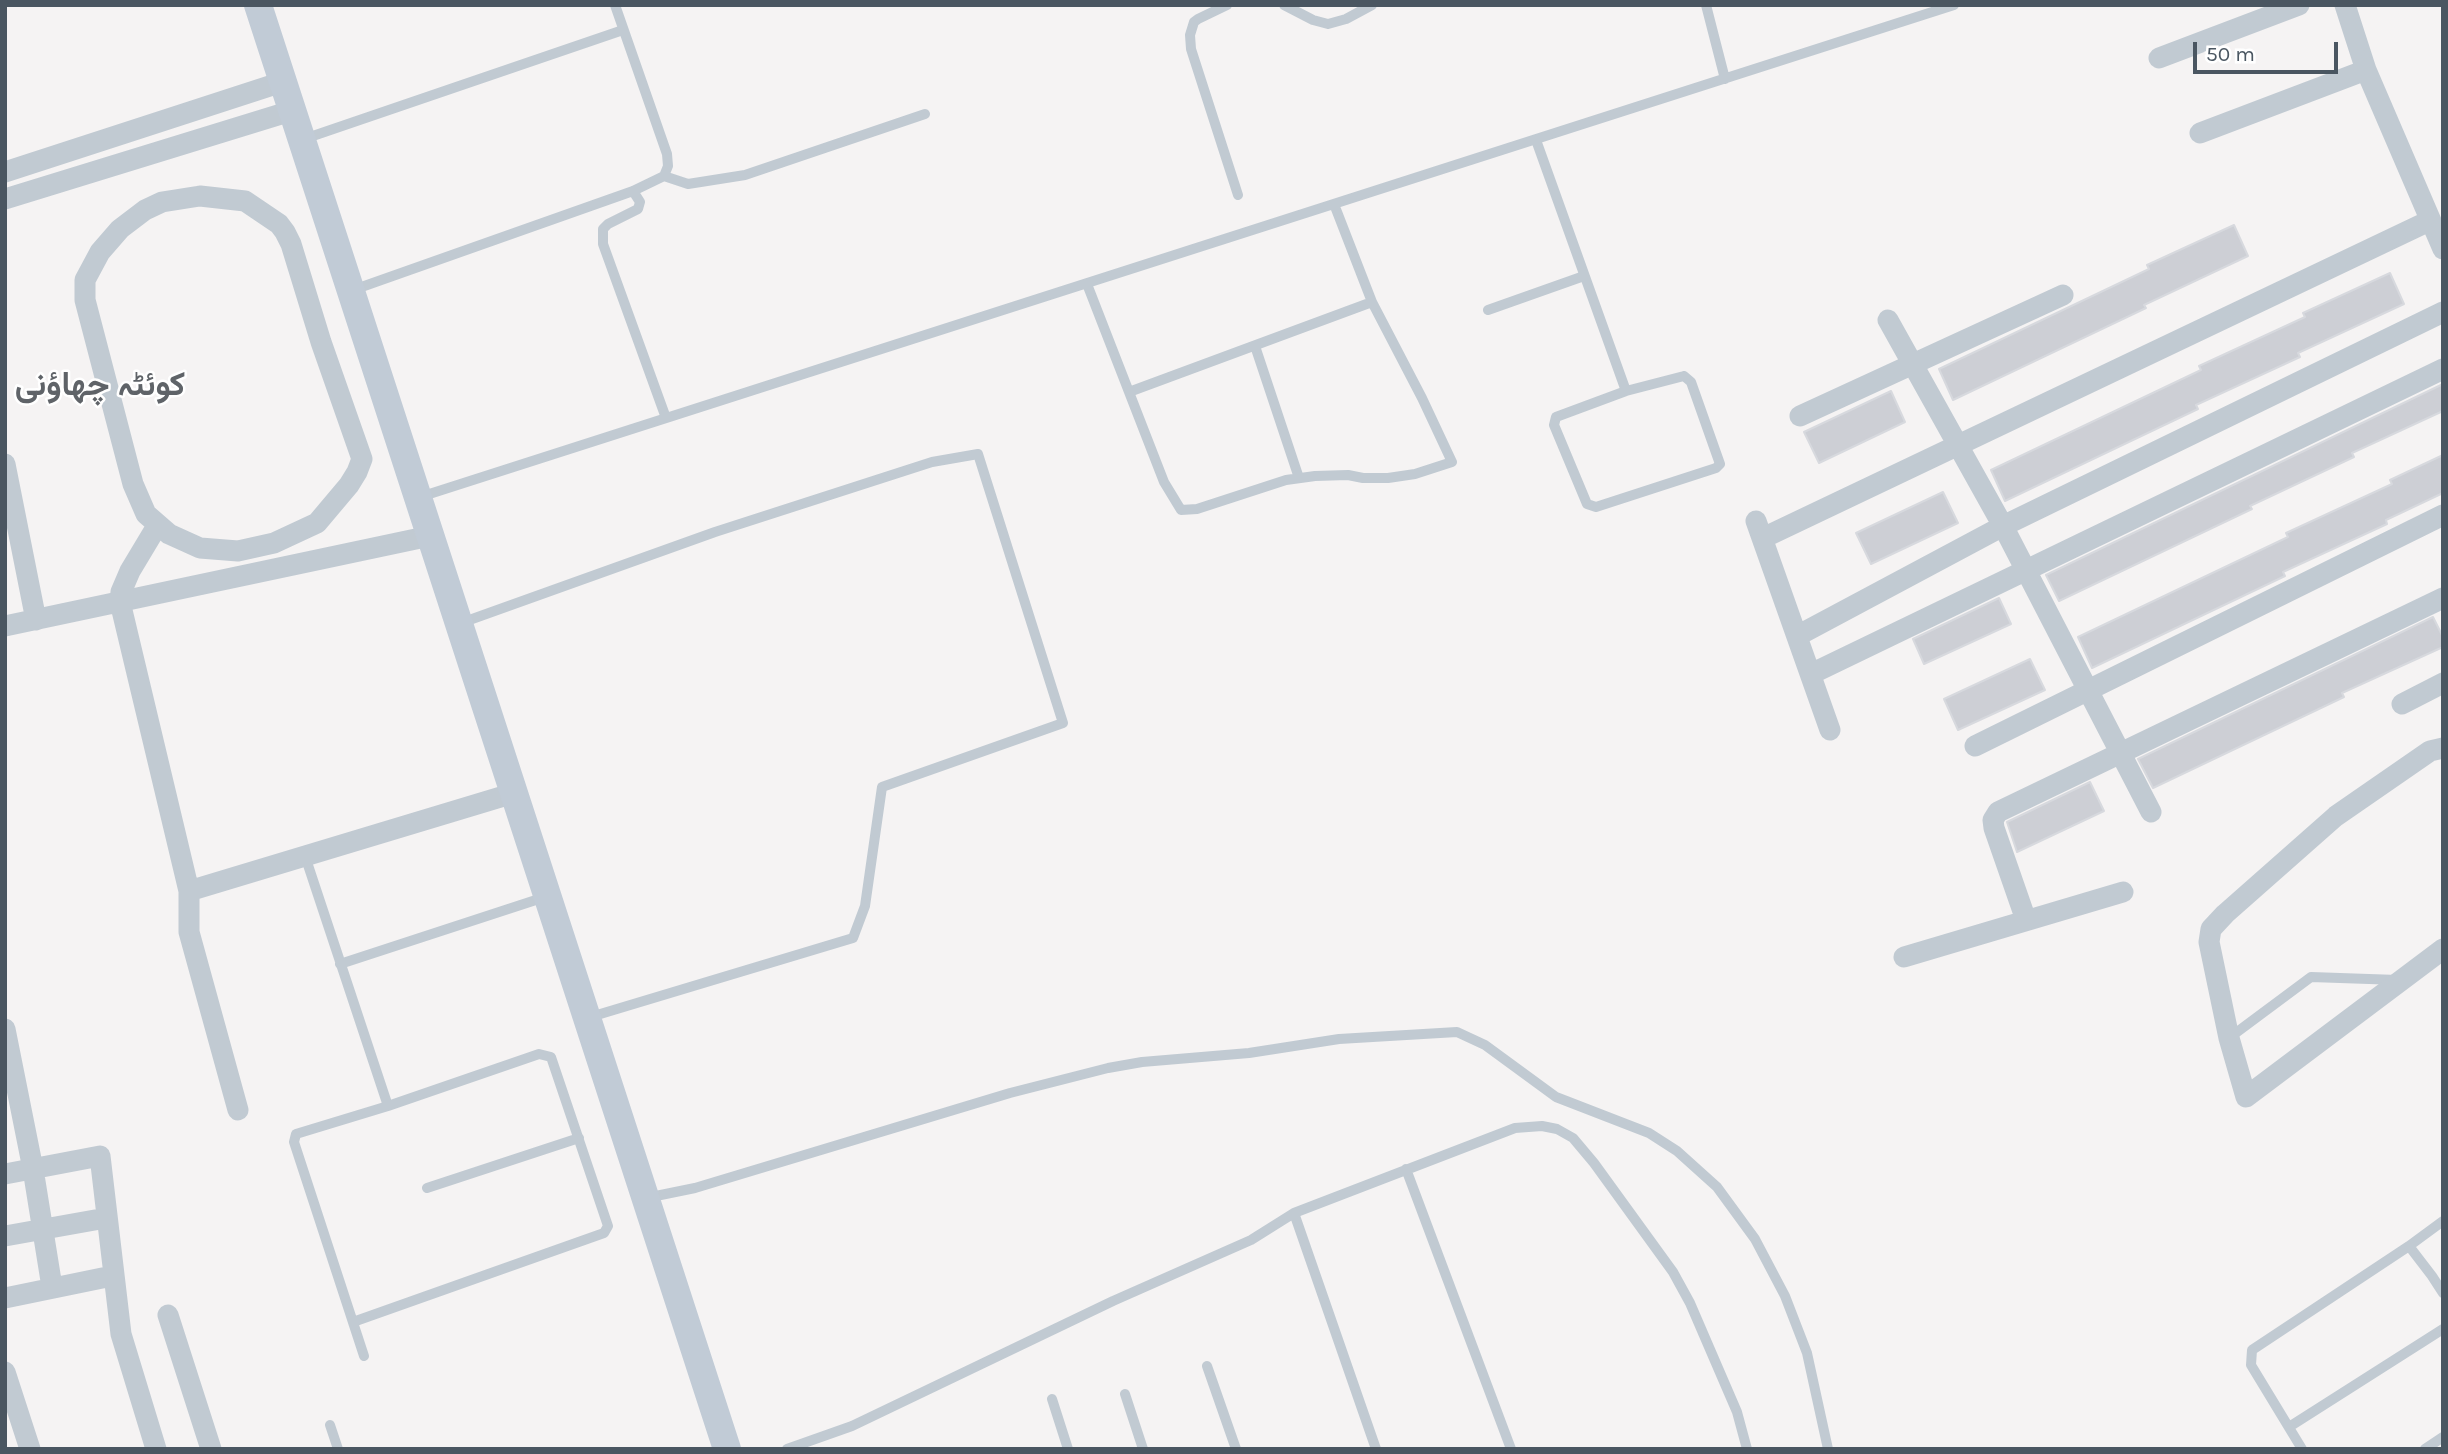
<!DOCTYPE html>
<html>
<head>
<meta charset="utf-8">
<style>
	body { margin:0 }
	#map { position:relative; width:2448px; height:1454px; overflow:hidden; background:#f5f3f3; font-family:Karla,sans-serif }
	canvas { display:block }
	.frame { position:absolute; inset:0; border:7px solid #4a5661; pointer-events:none }
	.scale { position:absolute; left:2193px; top:42px; width:145px; height:32px; box-sizing:border-box; border:4px solid #4a5661; border-top:0; padding-left:9px; font-size:21px; line-height:24px; white-space:nowrap; color:#4a5661; -webkit-text-stroke:5px #fff; paint-order:stroke }
</style>
</head>
<body>
<div id="map">
<canvas width="2448" height="1454"></canvas>
<div class="frame"></div>
<div class="scale">50 m</div>
</div>
<script>
const context = document.querySelector('canvas').getContext('2d');
context.lineJoin = 'round';
function fillPath(path, color) { context.fillStyle = color; context.fill(path, 'evenodd'); }
const shape = rows => new Path2D(rows.map(r => 'M' + r).join(''));
function stroke(path, color, width, dash) { context.strokeStyle = color; context.lineWidth = width; context.lineCap = dash ? 'butt' : 'round'; context.setLineDash(dash || []); context.stroke(path); }
function drawText(font, color, halo, rows, align = 'center') {
  context.font = font + ' Karla,Vazirmatn,sans-serif'; context.lineWidth = 5; context.setLineDash([]); context.textBaseline = 'middle'; context.strokeStyle = halo; context.fillStyle = color; for (const [text, x, y, turn = 0] of rows) {
    context.save(); context.translate(x, y); context.rotate((+turn || 0) * Math.PI / 180); context.textAlign = isNaN(turn) ? turn : align; if (halo) context.strokeText(text, 0, 0); context.fillText(text, 0, 0); context.restore();
  }
}
const building = shape([
	[2234,225,2248,256,2144,305,2146,308,1953,400,1939,369,2149,269,2147,265,2234,225],
	[2390,273,2404,304,2298,353,2300,357,2196,405,2198,409,2005,501,1991,470,2201,370,2199,366,2305,317,2303,313,2390,273],
	[2443,384,2443,411,2352,453,2354,457,2250,506,2252,509,2059,601,2046,575,2443,384],
	[1891,391,1905,422,1819,463,1804,432,1891,391],
	[2443,455,2443,493,2386,520,2387,524,2283,572,2285,576,2092,668,2078,637,2288,537,2286,533,2392,484,2390,480,2443,455],
	[1943,492,1958,523,1871,564,1856,533,1943,492],
	[1999,598,2011,624,1924,664,1913,639,1999,598],
	[2433,617,2443,637,2443,647,2342,693,2344,697,2153,788,2138,759,2433,617],
	[2030,659,2045,690,1958,730,1944,699,2030,659],
	[2090,782,2104,811,2017,852,2007,822,2090,782]
]);
const service = shape([
	[1227,5,1198,19,1194,22,1190,35,1191,49,1238,195],
	[1284,5,1313,20,1328,24,1346,19,1372,5],
	[1706,5,1725,79],
	[304,139,623,30],
	[1536,140,1626,391],
	[664,176,688,184,745,175,925,114],
	[633,191,640,202,638,209,608,224,603,229,603,244,666,418],
	[1087,284,1164,482,1181,510,1197,509,1286,480,1315,476,1348,475,1363,478,1388,478,1415,474,1452,462,1422,398,1372,302,1334,204],
	[353,290,633,191,664,176,668,166,667,154,615,5],
	[1488,310,1584,276],
	[1255,346,1299,478],
	[1684,376,1691,382,1720,464,1716,468,1596,507,1587,504,1554,425,1556,417,1626,391,1684,376],
	[1129,392,1372,302],
	[420,497,1954,5],
	[461,623,715,532,932,462,978,454,1063,723,882,787,865,906,853,938,587,1018],
	[305,856,388,1106],
	[340,964,545,897],
	[2229,1038,2311,977,2398,980],
	[1406,1169,1511,1449],
	[427,1188,579,1138],
	[646,1198,695,1188,1010,1093,1108,1068,1142,1062,1249,1053,1339,1039,1457,1032,1485,1045,1556,1097,1649,1133,1677,1151,1717,1187,1755,1239,1785,1296,1807,1353,1828,1449],
	[1294,1213,1376,1449],
	[2443,1221,2409,1246,2432,1276,2443,1293],
	[353,1322,604,1233,608,1226,551,1057,539,1054,388,1106,296,1134,294,1142,364,1356],
	[1207,1366,1236,1449],
	[1125,1394,1143,1449],
	[1052,1399,1068,1449],
	[330,1425,338,1449],
	[2289,1427,2443,1329],
	[787,1449,852,1426,1113,1301,1251,1240,1294,1213,1515,1128,1542,1126,1557,1129,1573,1138,1594,1163,1673,1272,1690,1303,1737,1412,1747,1449],
	[2302,1449,2251,1365,2252,1350,2409,1246],
	[2425,1449,2443,1437]
]);
const minor = shape([
	[2345,5,2366,70,2443,249],
	[2159,58,2299,5],
	[2200,133,2366,70],
	[5,172,282,82],
	[200,196,245,201,279,224,285,232,291,244,321,342,362,459,357,472,349,485,317,523,274,543,238,551,200,548,169,534,146,514,133,484,85,300,85,280,100,252,120,229,145,210,162,202,200,196],
	[5,199,291,111],
	[1888,320,2003,526,2151,812],
	[1800,416,2063,295],
	[5,464,36,620],
	[1756,521,1830,730],
	[157,526,130,571,121,592,120,602,189,891,189,932,238,1110],
	[1763,538,2429,221],
	[5,626,430,536],
	[1797,636,2003,526,2443,312],
	[1811,674,2443,369],
	[2402,704,2443,683],
	[1975,746,2443,515],
	[2443,748,2430,751,2336,816,2225,914,2211,929,2209,942,2229,1038,2246,1097,2443,949],
	[189,891,514,793],
	[2026,920,1994,828,1993,820,1998,812,2443,598],
	[1904,957,2123,892],
	[5,1029,33,1169,52,1287],
	[5,1174,100,1156,121,1334,156,1449],
	[5,1236,106,1218],
	[5,1298,112,1276],
	[168,1315,211,1449],
	[5,1372,30,1449]
]);
const secondary = shape([
	[258,5,727,1449]
]);
const districtNames = [
	["کوئٹہ چھاؤنی",100,386]
];
fillPath(building, '#cdcfd5');
stroke(building, '#d7d9de', 2);
stroke(service, '#c1cad2', 10);
stroke(minor, '#c1cad2', 21);
stroke(secondary, '#c1cbd6', 28);
drawText('bold 33px', '#5f6368', '#fff', districtNames);
</script>
</body>
</html>
